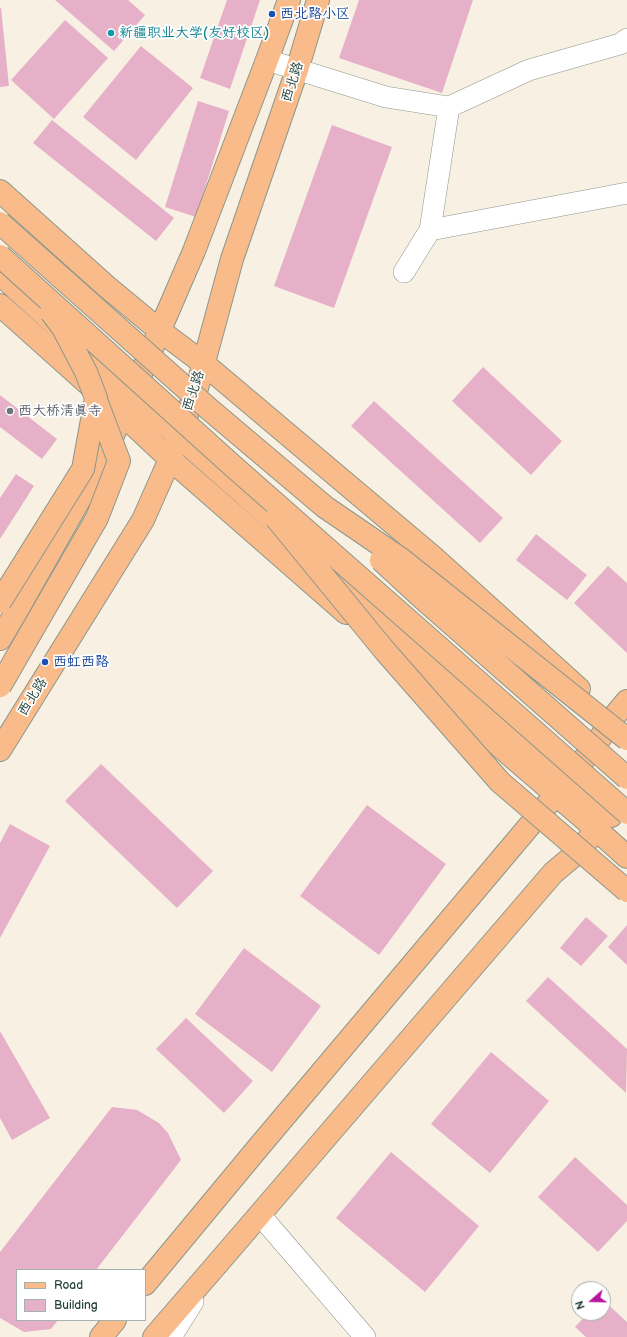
<!DOCTYPE html>
<html>
<head>
<meta charset="utf-8">
<style>
	body { margin:0 }
	#map { position:relative; width:627px; height:1337px; overflow:hidden; background:#f8f1e3; font-family:"Balsamiq Sans",sans-serif }
	canvas { display:block }
	.legend { position:absolute; left:16px; top:1269px; width:130px; height:52px; box-sizing:border-box; background:#fff; border:1px solid #a5b1ae; margin:0; padding:5px 7px; list-style:none; font-size:12px; color:#1f3d34 }
	.legend li { display:flex; align-items:center; gap:8px; height:20px }
	.legend b { width:20px; border:1px solid #a5b1ae }
	.north { position:absolute; left:571px; top:1281px; width:40px; height:40px; box-sizing:border-box; background:#fff; border:1px solid #a5b1ae; border-radius:50%; rotate:250deg; font-size:11px; font-weight:700; line-height:16px; text-align:center; color:#1f3d34 }
	.north::after { content:''; display:block; margin:auto; width:14px; height:18px; background:#b5179e; clip-path:polygon(50% 0,100% 100%,50% 72%,0 100%) }
</style>
</head>
<body>
<div id="map">
<canvas width="627" height="1337"></canvas>
<ul class="legend">
<li><b style="height:5px;background:#fabb8b"></b>Road</li>
<li><b style="height:11px;background:#e5b0c8"></b>Building</li>
</ul>
<div class="north">N</div>
</div>
<script>
const context = document.querySelector('canvas').getContext('2d');
context.lineJoin = 'round';
function fillPath(path, color) { context.fillStyle = color; context.fill(path, 'evenodd'); }
const shape = rows => new Path2D(rows.map(r => 'M' + r).join(''));
function stroke(path, color, width, dash) { context.strokeStyle = color; context.lineWidth = width; context.lineCap = dash ? 'butt' : 'round'; context.setLineDash(dash || []); context.stroke(path); }
function drawText(font, color, halo, rows, align = 'center') {
  context.font = font + ' "Balsamiq Sans","LXGW WenKai TC",sans-serif'; context.lineWidth = 3.5; context.setLineDash([]); context.textBaseline = 'middle'; context.strokeStyle = halo; context.fillStyle = color; for (const [text, x, y, turn = 0] of rows) {
    context.save(); context.translate(x, y); context.rotate((+turn || 0) * Math.PI / 180); context.textAlign = isNaN(turn) ? turn : align; if (halo) context.strokeText(text, 0, 0); context.fillText(text, 0, 0); context.restore();
  }
}
const building = shape([
	[55,0,128,0,145,15,114,51],
	[227,0,260,0,230,89,200,78],
	[359,0,473,0,442,93,339,58],
	[0,8,1,8,9,86,0,87],
	[65,20,108,58,54,119,11,80],
	[141,46,193,88,136,160,83,117],
	[198,101,229,111,196,217,165,207],
	[52,120,174,218,156,241,33,143],
	[332,125,392,147,334,308,274,286],
	[483,367,562,441,531,475,452,401],
	[0,395,57,439,42,459,0,427],
	[374,401,503,518,480,543,351,426],
	[16,474,34,486,0,539,0,498],
	[536,534,587,575,567,600,516,560],
	[608,566,627,583,627,653,574,603],
	[101,764,213,871,177,908,65,801],
	[367,805,446,864,379,955,300,896],
	[10,824,50,846,0,938,0,843],
	[586,917,608,936,581,966,560,948],
	[627,925,627,965,608,947],
	[244,948,321,1006,272,1072,195,1014],
	[548,977,627,1049,626,1093,526,1001],
	[186,1018,253,1081,224,1113,156,1049],
	[0,1031,50,1118,12,1140,0,1118],
	[491,1052,549,1101,490,1173,431,1124],
	[112,1107,137,1110,159,1123,168,1133,181,1160,96,1270,17,1270,17,1320,58,1320,51,1329,24,1332,0,1318,0,1252],
	[391,1152,479,1226,425,1292,336,1218],
	[575,1157,627,1205,627,1221,598,1252,538,1197],
	[603,1300,627,1322,627,1337,586,1337,575,1327,588,1313,603,1313]
]);
const minor = shape([
	[267,60,386,97,449,107,529,70,620,44,627,39],
	[430,230,627,193],
	[404,272,430,230,449,107],
	[260,1215,365,1337],
	[171,1337,193,1302]
]);
const major = shape([
	[0,191,106,286,159,330,203,363,433,557,579,689],
	[0,274,132,395,289,534],
	[0,305,123,415,170,459,346,613],
	[131,397,194,251,267,60,289,0],
	[325,567,429,664,611,816],
	[0,639,15,614,105,454,117,426],
	[409,668,597,830],
	[0,750,143,520,170,459,197,388,232,259,297,70,318,0],
	[218,1263,553,873,578,852,591,836],
	[145,1284,257,1149,568,780,599,740,612,719,627,701],
	[101,1337,115,1320]
]);
const highway = shape([
	[597,830,627,857],
	[154,1337,218,1263]
]);
const highwayBridge = shape([
	[0,223,209,409,325,507,401,559,627,739],
	[0,256,234,467,627,813],
	[276,518,385,651,500,782,627,891],
	[381,560,420,596,627,778],
	[0,602,83,469,96,398,86,372,63,328,51,312],
	[0,686,97,518,119,461,96,400]
]);
const markers = [
	[272,14,4,"#1a4fb4"],
	[111,33,4,"#0f9aa8"],
	[10,411,4,"#6b7280"],
	[45,662,4,"#1a4fb4"]
];
const transitNames = [
	["西北路小区",280,14],
	["西虹西路",53,662]
];
const cultureNames = [
	["新疆职业大学(友好校区)",119,33]
];
const streetNames = [
	["西北路",293,82,-72],
	["西北路",194,391,-72],
	["西北路",33,697,-58]
];
const worshipNames = [
	["西大桥清真寺",18,411]
];
fillPath(building, '#e5b0c8');
stroke(minor, '#8c978c', 22);
stroke(major, '#8c978c', 24);
stroke(highway, '#8c978c', 24);
stroke(minor, '#fff', 21);
stroke(major, '#fabb8b', 22);
stroke(highway, '#fabb8b', 22);
stroke(highwayBridge, '#8c978c', 24, []);
stroke(highwayBridge, '#fabb8b', 22);
for (const [x, y, r, color] of markers) { const dot = new Path2D(); dot.arc(x, y, r, 0, 2 * Math.PI); context.fillStyle = color; context.fill(dot); stroke(dot, '#fff', 1.5); }
drawText('14px', '#164399', '#fff', transitNames, 'left');
drawText('14px', '#0d838f', '#fff', cultureNames, 'left');
drawText('14px', '#1f3d34', '#fff', streetNames);
drawText('14px', '#5b616d', '#fff', worshipNames, 'left');
</script>
</body>
</html>
